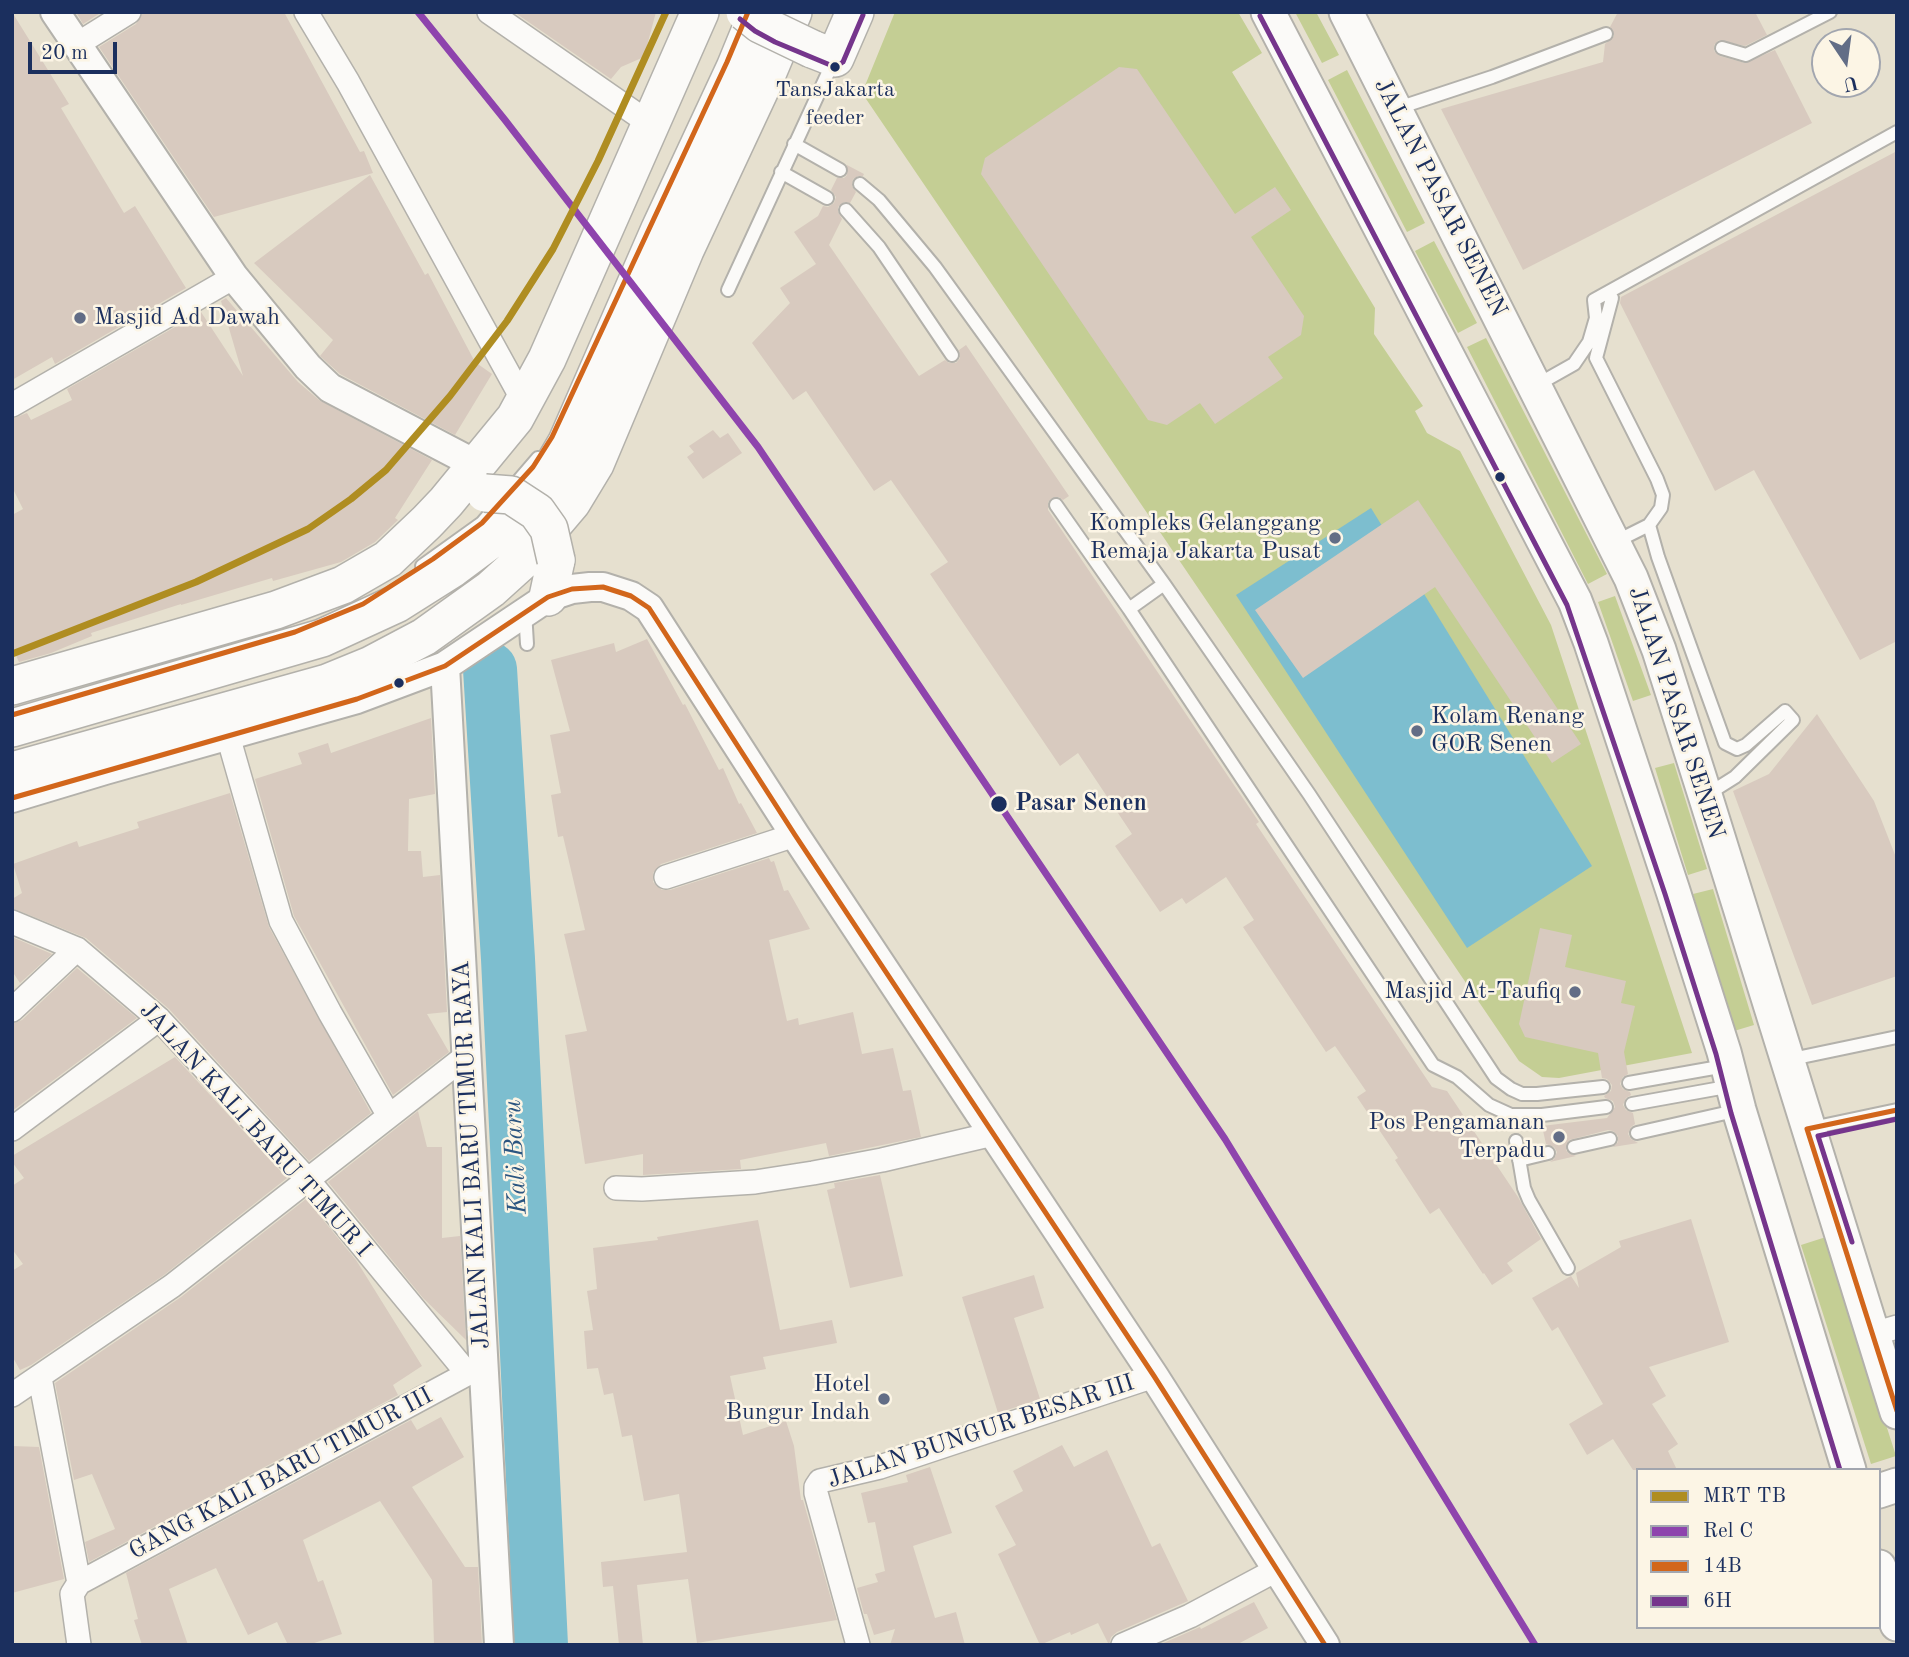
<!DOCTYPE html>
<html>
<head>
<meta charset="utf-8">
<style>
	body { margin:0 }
	#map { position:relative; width:1909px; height:1657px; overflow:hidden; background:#e6e0cf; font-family:"Old Standard TT",serif }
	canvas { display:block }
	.frame { position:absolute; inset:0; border:14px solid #1b2f5e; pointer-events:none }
	.legend { position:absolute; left:1636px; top:1468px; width:245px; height:161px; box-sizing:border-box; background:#fcf5e5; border:2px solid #a2a6af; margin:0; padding:9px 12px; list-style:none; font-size:21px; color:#1b2f5e }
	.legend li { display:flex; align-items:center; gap:14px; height:35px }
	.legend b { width:35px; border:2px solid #a2a6af }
	.north { position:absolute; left:1811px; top:28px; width:70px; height:70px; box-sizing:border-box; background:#fcf5e5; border:2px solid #a2a6af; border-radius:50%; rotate:167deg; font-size:19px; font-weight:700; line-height:28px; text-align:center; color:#1b2f5e }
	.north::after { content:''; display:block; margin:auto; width:24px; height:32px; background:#626d86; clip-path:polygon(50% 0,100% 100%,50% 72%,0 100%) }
	.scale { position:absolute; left:28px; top:42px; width:89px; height:32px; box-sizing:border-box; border:4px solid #1b2f5e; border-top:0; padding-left:9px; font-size:21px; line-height:24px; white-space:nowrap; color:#1b2f5e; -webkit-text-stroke:5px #fcf5e5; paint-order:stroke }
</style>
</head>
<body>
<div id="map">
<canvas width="1909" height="1657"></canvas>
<div class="frame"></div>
<ul class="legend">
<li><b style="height:9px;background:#af8d21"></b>MRT TB</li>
<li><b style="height:9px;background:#8e44ad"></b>Rel C</li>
<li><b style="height:9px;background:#d2661b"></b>14B</li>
<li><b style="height:9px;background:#75358c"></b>6H</li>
</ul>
<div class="north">U</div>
<div class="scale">20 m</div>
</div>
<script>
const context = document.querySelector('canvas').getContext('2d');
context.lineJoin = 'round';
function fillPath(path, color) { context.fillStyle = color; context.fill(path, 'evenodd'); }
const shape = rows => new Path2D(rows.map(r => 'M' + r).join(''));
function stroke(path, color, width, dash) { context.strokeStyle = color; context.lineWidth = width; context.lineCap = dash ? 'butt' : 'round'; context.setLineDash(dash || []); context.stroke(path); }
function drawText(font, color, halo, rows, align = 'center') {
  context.font = font + ' "Old Standard TT",serif'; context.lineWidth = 5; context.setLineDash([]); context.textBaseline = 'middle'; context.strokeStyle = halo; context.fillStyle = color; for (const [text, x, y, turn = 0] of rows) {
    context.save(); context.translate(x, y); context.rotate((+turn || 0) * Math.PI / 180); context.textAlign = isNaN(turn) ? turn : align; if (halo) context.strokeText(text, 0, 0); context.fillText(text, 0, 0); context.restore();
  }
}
const green = shape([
	[895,12,1238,12,1262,53,1232,72,1375,308,1374,334,1423,406,1415,411,1427,433,1460,451,1551,625,1692,1053,1559,1078,1542,1077,1519,1061,862,93],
	[1295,12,1316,12,1339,55,1322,63],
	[1347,70,1425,223,1407,232,1328,80],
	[1434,241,1477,323,1458,333,1415,251],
	[1486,338,1607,574,1588,584,1467,347],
	[1615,596,1651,695,1633,701,1598,602],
	[1674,763,1707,869,1688,875,1655,768],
	[1713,889,1754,1025,1734,1031,1693,894],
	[1826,1237,1896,1456,1871,1464,1801,1245]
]);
const water = shape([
	[1371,508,1592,866,1467,948,1236,595]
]);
const river = shape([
	[490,669,508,959,541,1645]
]);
const building = shape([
	[12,12,69,104,61,108,124,213,135,206,186,288,55,364,52,357,12,380],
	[76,12,102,12,83,24],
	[143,12,284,12,360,152,364,151,373,173,214,217,99,47,136,24],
	[514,12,656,12,644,57,621,67,611,79],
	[1618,12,1755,12,1767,35,1745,46,1719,40,1714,45,1714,51,1720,56,1745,63,1775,50,1812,123,1523,270,1441,109,1603,62,1605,44,1614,36,1610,27],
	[1119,67,1137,69,1235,214,1275,187,1291,210,1251,237,1304,316,1301,335,1268,357,1283,378,1215,424,1200,403,1167,425,1148,420,981,174,985,158],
	[1897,151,1897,641,1860,660,1754,470,1715,491,1620,303,1621,297],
	[847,165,864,174,863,176,858,176,853,179,852,186,856,192,850,203,844,202,838,207,838,212,842,219,829,245,919,376,945,360,949,363,956,363,960,358,959,350,966,345,1069,496,1063,500,1059,497,1052,498,1048,502,1048,510,1259,822,1256,824,1432,1087,1447,1091,1518,1197,1541,1239,1507,1263,1513,1271,1492,1285,1484,1273,1483,1274,1439,1208,1430,1214,1395,1160,1398,1158,1357,1097,1366,1091,1335,1046,1326,1052,1243,927,1254,920,1226,877,1186,904,1182,898,1160,912,1115,846,1132,834,1078,753,1060,766,930,574,948,562,891,480,874,491,806,391,793,400,752,343,790,303,780,288,816,264,794,232,818,216,823,206,828,207,834,203,836,197,831,190,837,178,844,178,847,175],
	[370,175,425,275,428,273,475,362,492,374,455,435,340,374,320,356,333,340,254,263],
	[226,298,298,382,319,400,432,460,395,518,398,520,375,542,341,562,273,581,272,578,181,605,181,604,91,633,92,636,51,653,19,662,12,647,12,515,23,509,12,487,12,419,27,413,31,420,72,400,67,389,201,312,243,376,221,301],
	[713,430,720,438,728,433,742,453,703,479,687,457,694,452,689,446],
	[1418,500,1581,744,1552,763,1435,587,1303,678,1255,610],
	[647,639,683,705,685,704,719,770,723,768,739,804,741,803,757,833,661,864,653,873,653,882,662,890,670,890,769,858,771,862,774,861,784,891,788,890,810,929,769,940,787,1021,798,1018,799,1025,853,1012,862,1054,893,1048,903,1091,911,1090,921,1137,829,1156,826,1143,740,1160,741,1169,643,1175,643,1154,585,1164,565,1035,587,1031,564,934,585,930,563,836,558,837,551,795,561,793,550,735,570,731,551,660,614,643,616,652],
	[1817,714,1874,801,1897,860,1897,976,1812,1005,1733,791,1769,774],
	[431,718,435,794,409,799,408,851,421,851,423,877,440,875,447,1012,427,1014,449,1052,393,1095,294,916,255,779,302,764,298,753,328,743,331,753],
	[230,793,269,927,371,1113,309,1161,169,1009,86,938,12,908,12,899,22,893,13,864,77,841,79,847,139,828,137,822],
	[1540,928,1572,935,1565,967,1626,981,1621,1003,1635,1006,1624,1052,1628,1074,1623,1077,1620,1084,1623,1089,1630,1092,1631,1095,1626,1098,1623,1105,1626,1110,1633,1113,1635,1124,1631,1127,1628,1134,1631,1139,1638,1143,1613,1147,1618,1142,1618,1136,1613,1131,1608,1130,1569,1140,1566,1150,1568,1153,1576,1156,1550,1162,1554,1159,1557,1152,1554,1147,1546,1144,1542,1126,1607,1118,1615,1107,1613,1101,1605,1098,1604,1096,1611,1091,1612,1085,1607,1079,1602,1078,1598,1053,1525,1037,1519,1024],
	[12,937,52,954,20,983,12,971],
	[77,968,137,1018,12,1111,12,1024,22,1020],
	[175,1057,287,1178,164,1275,31,1365,20,1370,12,1356,12,1271,23,1264,12,1249,12,1186,24,1178,12,1162,12,1156],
	[418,1111,427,1147,442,1147,442,1238,460,1236,466,1340,423,1298,328,1182],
	[880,1175,903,1276,850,1288,827,1190,835,1188,834,1183],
	[306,1199,356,1260,422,1366,393,1385,398,1395,89,1562,85,1542,115,1529,92,1474,74,1480,55,1383,181,1297],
	[1691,1219,1729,1342,1649,1367,1666,1396,1652,1404,1678,1444,1668,1451,1677,1470,1633,1470,1613,1439,1587,1455,1569,1424,1603,1404,1558,1327,1552,1331,1532,1298,1571,1276,1579,1288,1576,1273,1621,1247,1619,1241],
	[758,1220,780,1330,832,1320,837,1343,763,1357,766,1369,730,1376,743,1435,786,1421,794,1446,801,1500,803,1500,837,1620,697,1643,688,1579,637,1585,643,1645,619,1645,613,1586,603,1587,601,1562,687,1552,679,1494,644,1501,632,1435,622,1437,613,1393,604,1395,598,1368,587,1369,584,1331,593,1330,587,1291,597,1289,593,1248,658,1240,657,1237],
	[1034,1275,1044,1308,1014,1318,1040,1399,998,1413,962,1297],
	[441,1417,464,1457,412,1487,465,1567,478,1567,482,1645,434,1645,432,1580,380,1501,303,1540,318,1582,323,1580,342,1634,308,1645,288,1645,277,1622,248,1635,216,1568,169,1589,188,1645,142,1645,134,1620,138,1619,126,1573,411,1420,417,1430],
	[1062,1445,1074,1467,1107,1450,1152,1547,1160,1543,1188,1601,1117,1632,1111,1637,1109,1645,1098,1623,1071,1635,1070,1632,1040,1645,998,1554,1016,1545,995,1506,1023,1491,1013,1471],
	[12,1446,39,1447,64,1579,12,1593],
	[930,1467,952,1533,913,1546,935,1618,956,1612,965,1645,890,1645,895,1629,874,1635,867,1614,864,1614,857,1588,878,1582,875,1574,885,1571,875,1522,868,1523,861,1493,908,1482,906,1475],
	[1254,1602,1268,1628,1236,1645,1159,1645,1200,1627,1201,1629]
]);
const service = shape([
	[1722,48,1746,55,1830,12],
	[1395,109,1492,77,1606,34],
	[794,144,840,170],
	[781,172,827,198],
	[860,184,879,200,935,267,1164,584,1309,794,1496,1078,1511,1089,1522,1094,1537,1094,1603,1087],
	[846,210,879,247,952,355],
	[728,290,833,62],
	[1612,298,1596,358,1657,479,1663,495,1661,508,1649,525,1658,557,1725,743,1737,749,1746,745,1785,711,1793,720,1735,777,1708,794],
	[1535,386,1574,364,1589,342,1596,318,1594,300,1897,132],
	[1056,505,1129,609,1433,1065,1457,1077,1489,1105,1511,1115,1542,1115,1606,1107],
	[1615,542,1649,525],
	[422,566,482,523,538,458],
	[1129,609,1164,584],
	[525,611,527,644],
	[1787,1060,1897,1037],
	[1629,1083,1725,1066],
	[1632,1104,1732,1086],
	[1812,1128,1897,1110],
	[1637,1133,1739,1110],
	[1516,1141,1524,1188,1529,1200,1568,1268],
	[1574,1147,1610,1139],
	[1519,1160,1548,1153]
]);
const minor = shape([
	[306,12,348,82,524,402],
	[489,12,649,123],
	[76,45,129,12],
	[12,405,234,277],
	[228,736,281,921,330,1013,389,1116],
	[666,877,795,835],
	[12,922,77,949,159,1019,308,1180,467,1373],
	[12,1010,77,949],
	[12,1129,159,1019],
	[616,1188,642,1189,755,1182,813,1173,882,1160,993,1134],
	[1873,1334,1897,1327],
	[40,1378,79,1583,72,1594,79,1645],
	[12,1395,172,1286,466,1056],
	[79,1583,480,1367],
	[858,1645,816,1493,816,1487,820,1481,880,1467,1154,1376],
	[1123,1645,1190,1616,1278,1569]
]);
const tertiary = shape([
	[55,12,234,277,308,367,330,388,477,465],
	[445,666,499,1645],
	[12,798,105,770,357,699,445,666,548,597,572,589,590,587,603,587,631,596,649,608,795,835,1154,1376,1325,1645]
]);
const secondary = shape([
	[1268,12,1575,601,1591,643,1673,891,1724,1052,1739,1110,1849,1470],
	[1346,12,1631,578,1659,650,1705,795,1897,1412],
	[1879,1491,1897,1485],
	[1879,1567,1897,1624]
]);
const primary = shape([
	[812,49,835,58,855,12],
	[548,597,556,560],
	[12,686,276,610,343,585,388,559,427,522,446,502,515,418,547,359,700,12],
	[12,728,322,638,396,604,453,568,496,536,543,483,567,442,660,229,735,68,758,12],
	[12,771,327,683,371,665,424,637,491,589,522,561,572,502,595,464,685,250,764,81,793,12]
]);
const primaryBridge = shape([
	[745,12,760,24,812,49],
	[485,493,511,495,537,512,549,529,556,560]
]);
const bus1 = shape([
	[12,715,295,632,363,604,433,559,482,523,533,467,552,437,727,62,748,12],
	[12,798,357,699,445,666,548,597,572,589,603,587,631,596,649,608,795,835,1154,1376,1325,1645],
	[1897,1110,1807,1129,1897,1411]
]);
const bus2 = shape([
	[1260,16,1567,605,1665,894,1716,1054,1731,1113,1840,1470],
	[740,19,755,31,775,42,835,67,843,62,863,15],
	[1852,1242,1818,1136,1897,1119]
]);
const rail1 = shape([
	[418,12,505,120,758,447,1225,1139,1535,1645]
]);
const metro1 = shape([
	[12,654,196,582,308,529,351,499,386,470,450,396,507,321,553,249,598,161,666,12]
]);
const markers = [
	[835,67,6,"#1b2f5e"],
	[80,318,7,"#626d86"],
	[1500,477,6,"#1b2f5e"],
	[1335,538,7,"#626d86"],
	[399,683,6,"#1b2f5e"],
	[1417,731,7,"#626d86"],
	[999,804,9,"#1b2f5e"],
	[1575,992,7,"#626d86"],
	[1559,1137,7,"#626d86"],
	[884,1399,7,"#626d86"]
];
const busNames = [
	["TansJakarta",835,90],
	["feeder",835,118]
];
const streetNames = [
	["JALAN PASAR SENEN",1440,198,63],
	["JALAN PASAR SENEN",1676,713,72],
	["JALAN KALI BARU TIMUR I",255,1130,48],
	["JALAN KALI BARU TIMUR RAYA",472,1155,-93],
	["JALAN BUNGUR BESAR III",981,1432,-18],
	["GANG KALI BARU TIMUR III",281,1474,-28]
];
const poiNames = [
	["Masjid Ad Dawah",94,318,"left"],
	["Kompleks Gelanggang",1321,524],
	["Remaja Jakarta Pusat",1321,552],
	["Kolam Renang",1431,717,"left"],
	["GOR Senen",1431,745,"left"],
	["Masjid At-Taufiq",1561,992],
	["Pos Pengamanan",1545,1123],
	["Terpadu",1545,1151],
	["Hotel",870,1385],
	["Bungur Indah",870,1413]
];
const stopNames = [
	["Pasar Senen",1015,804]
];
const waterNames = [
	["Kali Baru",516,1157,-93]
];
fillPath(green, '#c4ce94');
fillPath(water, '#7dbecf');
stroke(river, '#7dbecf', 54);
fillPath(building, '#d8cabf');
stroke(service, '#b3b1ab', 16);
stroke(minor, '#b3b1ab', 26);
stroke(tertiary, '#b3b1ab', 32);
stroke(secondary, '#b3b1ab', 37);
stroke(primary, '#b3b1ab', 40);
stroke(service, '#fbfaf8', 12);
stroke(minor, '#fbfaf8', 23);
stroke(tertiary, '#fbfaf8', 28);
stroke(secondary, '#fbfaf8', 33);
stroke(primary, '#fbfaf8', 37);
stroke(primaryBridge, '#b3b1ab', 40, []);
stroke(primaryBridge, '#fbfaf8', 37);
stroke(bus1, '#d2661b', 5);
stroke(bus2, '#75358c', 5);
stroke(rail1, '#8e44ad', 7);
stroke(metro1, '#af8d21', 7);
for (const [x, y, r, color] of markers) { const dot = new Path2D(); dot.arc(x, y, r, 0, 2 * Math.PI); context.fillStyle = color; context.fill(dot); stroke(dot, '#fcf5e5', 2.5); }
drawText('22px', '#1b2f5e', '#fcf5e5', busNames);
drawText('24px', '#1b2f5e', '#fcf5e5', streetNames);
drawText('24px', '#1b2f5e', '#fcf5e5', poiNames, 'right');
drawText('bold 24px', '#1b2f5e', '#fcf5e5', stopNames, 'left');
drawText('italic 26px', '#2b5580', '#fcf5e5', waterNames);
</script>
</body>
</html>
